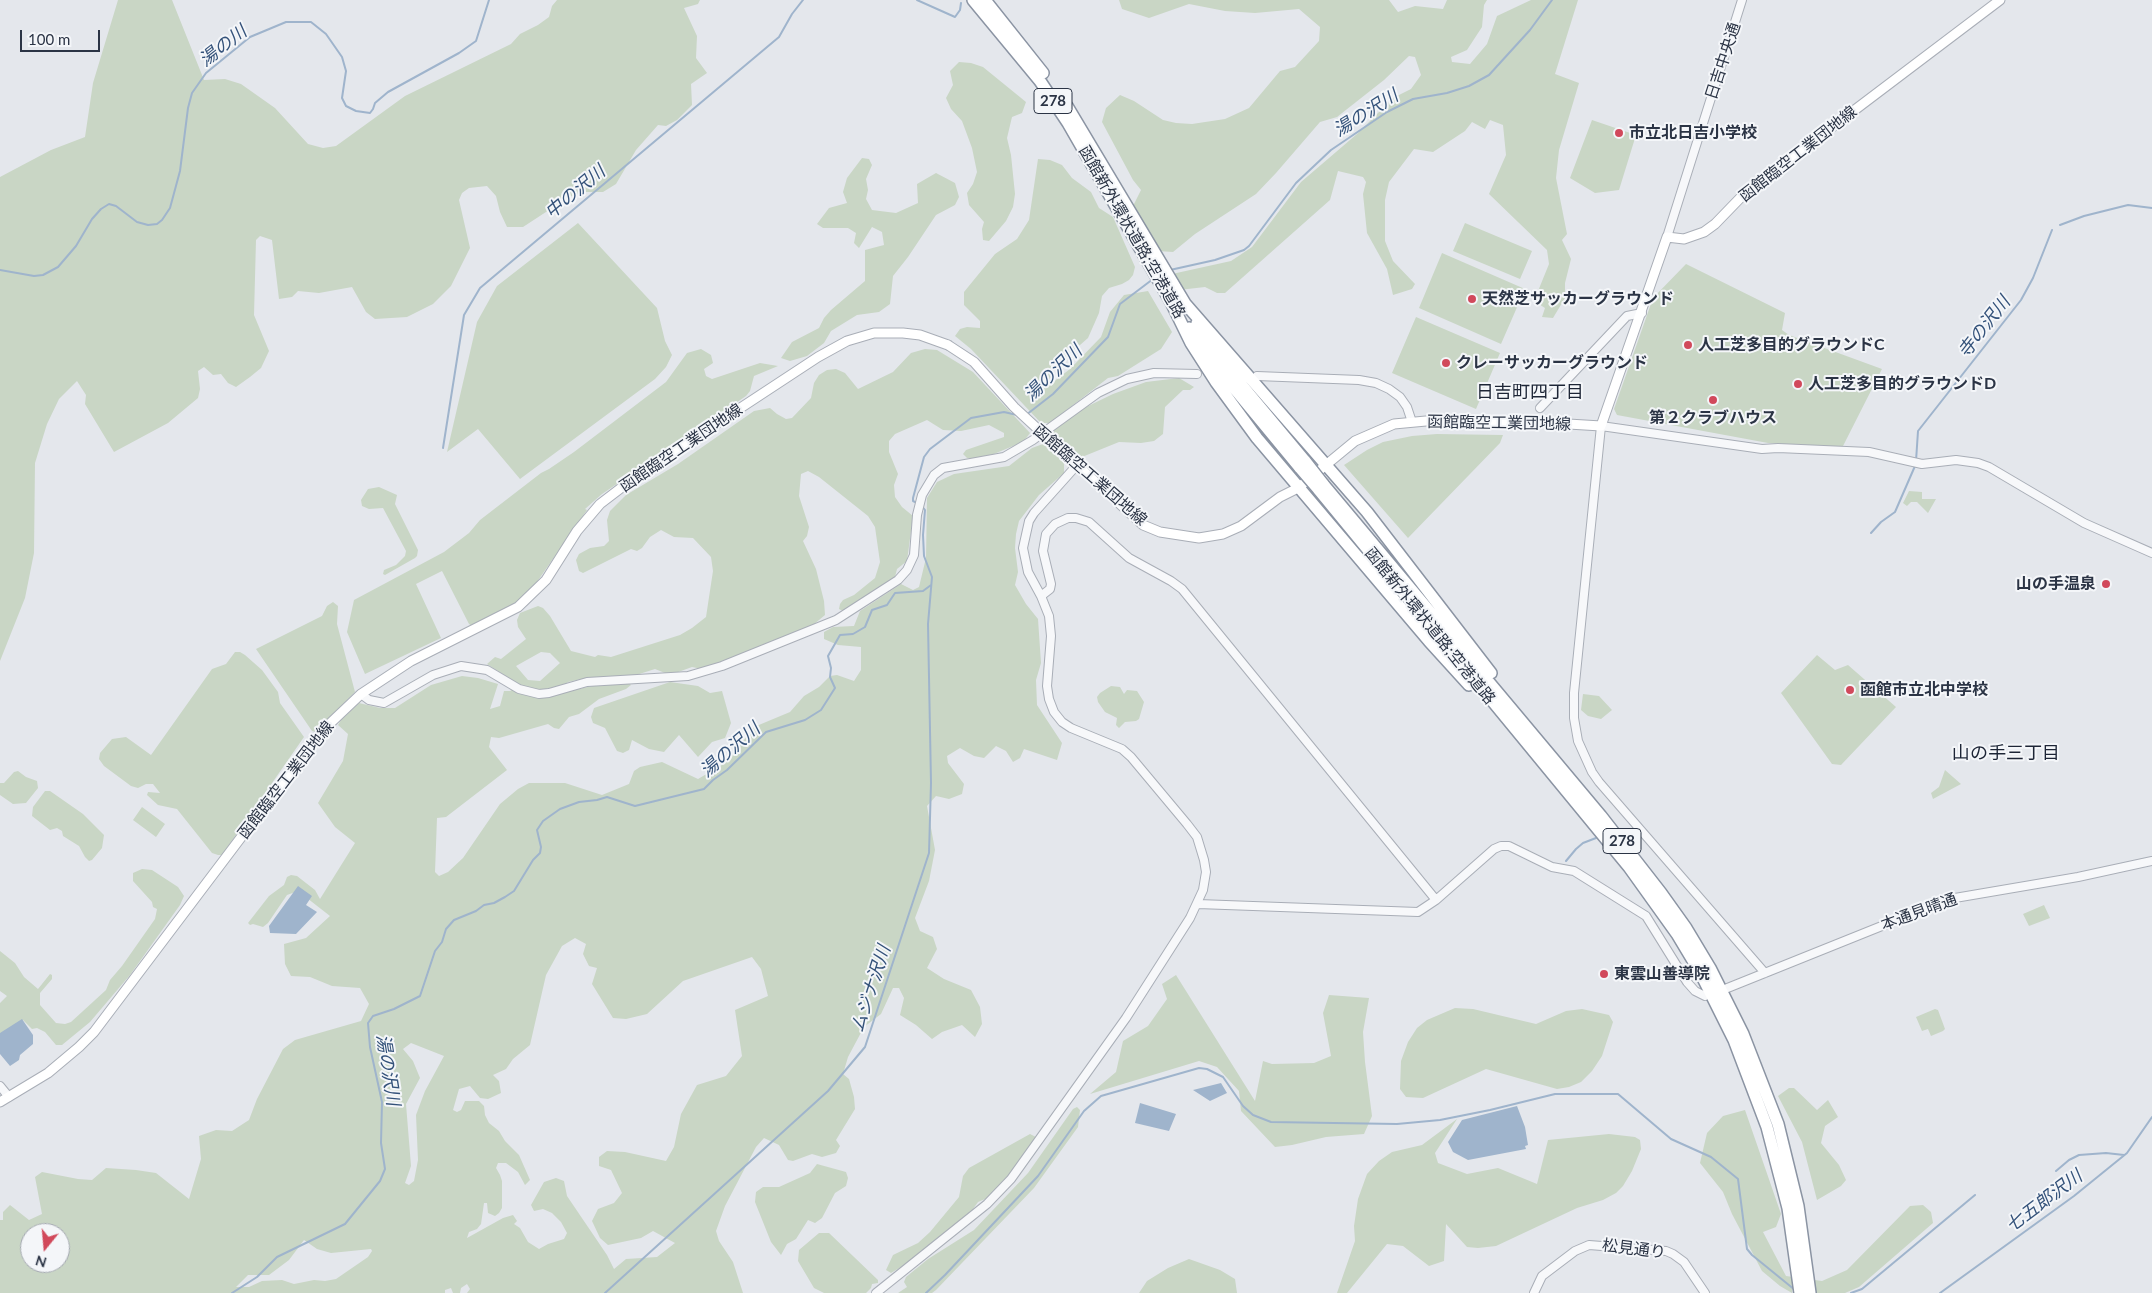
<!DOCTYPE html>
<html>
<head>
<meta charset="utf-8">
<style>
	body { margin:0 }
	#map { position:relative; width:2152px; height:1293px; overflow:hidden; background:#e4e7ec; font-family:Lato,sans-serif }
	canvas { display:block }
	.north { position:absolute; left:20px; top:1223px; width:50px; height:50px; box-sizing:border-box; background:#f4f6f9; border:1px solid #a4a8b1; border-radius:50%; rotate:197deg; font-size:14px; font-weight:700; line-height:20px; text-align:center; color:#2b3445 }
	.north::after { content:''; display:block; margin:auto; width:18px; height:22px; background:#d1495b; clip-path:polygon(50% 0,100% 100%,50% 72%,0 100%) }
	.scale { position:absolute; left:20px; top:30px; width:80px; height:22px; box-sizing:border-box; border:2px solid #2b3445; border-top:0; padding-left:6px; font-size:15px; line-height:18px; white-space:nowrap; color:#2b3445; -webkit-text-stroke:4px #f4f6f9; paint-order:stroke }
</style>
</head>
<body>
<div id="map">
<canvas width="2152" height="1293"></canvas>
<div class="north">N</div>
<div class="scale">100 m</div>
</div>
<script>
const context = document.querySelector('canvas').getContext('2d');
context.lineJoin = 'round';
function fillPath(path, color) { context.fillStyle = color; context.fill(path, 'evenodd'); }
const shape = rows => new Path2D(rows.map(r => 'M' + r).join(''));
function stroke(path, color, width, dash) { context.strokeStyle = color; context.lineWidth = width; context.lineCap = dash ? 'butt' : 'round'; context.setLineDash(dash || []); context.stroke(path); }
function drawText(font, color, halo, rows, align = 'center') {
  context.font = font + ' Lato,"Noto Sans JP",sans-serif'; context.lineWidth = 4; context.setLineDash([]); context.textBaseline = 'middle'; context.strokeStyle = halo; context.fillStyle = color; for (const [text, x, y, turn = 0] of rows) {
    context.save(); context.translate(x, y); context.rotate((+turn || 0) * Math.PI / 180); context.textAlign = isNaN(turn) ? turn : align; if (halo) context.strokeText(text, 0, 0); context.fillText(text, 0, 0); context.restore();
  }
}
const green = shape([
	[118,0,172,0,204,80,225,79,241,84,275,108,308,144,323,148,336,146,405,96,511,44,520,34,538,25,549,17,552,6,557,0,700,0,698,4,684,8,697,36,696,58,707,73,691,84,692,105,677,120,666,126,658,125,636,150,616,184,603,192,585,192,569,197,523,227,507,227,500,212,496,196,487,186,469,188,462,193,459,200,470,248,451,286,433,304,407,317,375,319,366,312,352,287,319,293,298,291,292,297,279,299,272,240,260,236,256,240,254,315,269,351,261,368,250,377,236,387,228,383,221,374,213,375,204,367,198,371,200,389,198,398,168,423,114,452,85,404,86,395,77,381,59,399,47,424,35,463,34,553,25,598,0,661,0,177,51,150,85,137,93,83],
	[1119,0,1389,0,1398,12,1415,6,1443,9,1447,0,1487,0,1484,5,1482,27,1467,50,1451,57,1452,62,1470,64,1487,44,1497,16,1531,0,1578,0,1555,74,1579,83,1559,150,1556,178,1567,234,1562,240,1571,259,1565,283,1565,298,1553,318,1542,317,1545,308,1534,301,1549,264,1547,250,1489,194,1506,155,1503,125,1490,120,1485,129,1472,122,1465,131,1433,152,1414,149,1389,182,1385,200,1385,241,1393,261,1415,284,1412,289,1393,295,1387,269,1367,233,1363,194,1366,182,1363,177,1338,171,1330,200,1225,293,1217,293,1205,287,1179,290,1172,274,1231,261,1252,247,1301,182,1357,134,1393,98,1411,89,1421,75,1415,57,1409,56,1384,80,1337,117,1320,122,1276,173,1256,194,1195,234,1173,252,1157,251,1132,208,1141,190,1133,180,1102,122,1106,108,1120,95,1134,101,1163,120,1176,123,1192,124,1225,119,1249,108,1280,71,1295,67,1319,41,1320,27,1299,9,1255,13,1225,11,1189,4,1149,18,1122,9],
	[959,62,971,63,983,67,1026,102,1022,113,1012,117,1007,138,1011,155,1015,194,1013,207,1006,221,989,241,983,240,982,229,984,222,969,205,967,193,973,184,977,172,972,148,962,121,951,109,946,98,953,85,950,71],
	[1592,120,1636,135,1619,190,1595,193,1570,178],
	[862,158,869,159,872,165,866,179,868,190,866,199,872,210,896,213,918,203,917,184,936,173,955,183,959,197,955,205,936,215,908,257,893,276,890,304,879,312,857,315,831,331,824,343,807,356,790,361,781,358,792,342,819,328,824,318,831,310,865,281,865,250,884,245,882,232,872,227,859,248,854,243,856,233,848,228,823,228,817,224,829,208,847,203,843,192,847,178],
	[1038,159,1050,160,1062,165,1072,178,1091,192,1099,208,1113,217,1135,267,1133,275,1129,280,1122,284,1109,288,1102,296,1099,313,1088,338,1055,367,1048,386,1070,369,1101,337,1110,312,1124,295,1148,291,1172,332,1161,349,1118,376,1108,378,1050,423,1041,423,971,349,955,336,960,329,967,327,980,328,980,321,964,305,964,292,995,254,1017,239,1029,220],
	[578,223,657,308,665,341,672,355,666,367,655,379,520,479,478,429,447,452,477,322,497,286],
	[1465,223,1532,251,1520,279,1453,251],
	[1442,253,1525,289,1501,344,1419,308],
	[1686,264,1785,313,1782,330,1789,335,1882,369,1842,448,1768,443,1617,415,1614,409,1653,298],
	[1416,317,1500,353,1476,409,1392,373],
	[701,349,711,355,713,363,704,369,706,376,712,379,760,363,778,366,754,376,750,391,746,396,602,494,585,509,587,510,532,589,515,603,496,614,472,626,469,624,442,571,416,584,441,638,365,674,347,632,354,600,444,552,469,533,480,520,541,473,549,469,574,452,666,382,687,353],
	[925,349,937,350,973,372,1030,433,1024,441,1013,446,994,454,976,458,967,458,963,454,966,450,1004,437,1004,433,989,425,961,431,943,430,927,420,895,434,889,441,889,452,898,474,894,485,895,497,902,507,913,516,907,561,897,569,895,577,890,582,858,603,843,611,839,609,840,604,843,600,854,595,875,578,880,562,875,527,868,516,819,477,808,471,801,474,799,496,809,527,807,536,803,541,816,569,824,601,825,615,813,625,785,638,702,669,692,667,670,675,655,669,633,676,581,679,568,682,553,695,592,686,629,683,631,685,626,689,599,699,579,714,569,717,559,729,554,728,548,724,499,738,491,737,489,747,507,770,446,817,437,818,435,872,439,876,448,872,463,858,500,804,518,789,529,783,565,783,602,795,629,784,634,771,640,767,662,762,698,779,710,772,727,762,754,727,790,712,804,696,819,687,830,676,837,675,854,681,861,670,861,647,838,645,824,639,824,632,833,627,854,626,860,611,901,584,913,590,919,587,926,558,927,498,937,482,954,474,1009,466,1032,448,1043,444,1064,463,1064,473,1039,495,1019,521,1016,534,1015,548,1018,572,1015,585,1026,604,1038,619,1041,663,1036,680,1037,705,1062,743,1057,760,1024,749,1020,758,1013,762,1006,751,996,746,984,758,974,756,960,748,947,756,948,763,964,784,962,794,949,799,936,796,927,806,935,850,929,881,915,918,920,931,933,937,937,949,927,968,944,979,971,990,980,1007,982,1024,975,1037,962,1025,942,1032,932,1039,916,1025,900,1015,904,998,899,988,893,988,881,1014,864,1027,848,1057,843,1074,849,1079,854,1097,855,1109,836,1140,840,1146,836,1153,822,1157,812,1154,793,1161,788,1160,779,1145,764,1138,756,1147,725,1206,716,1231,719,1241,733,1262,743,1293,467,1293,470,1289,467,1284,461,1288,460,1293,453,1293,451,1288,445,1290,445,1293,0,1293,0,1220,3,1220,3,1212,10,1205,29,1220,42,1214,35,1177,42,1172,78,1179,92,1180,106,1168,136,1170,156,1173,189,1199,201,1159,199,1136,216,1130,232,1131,249,1120,257,1099,283,1049,295,1040,361,1021,369,1004,360,988,332,986,310,977,291,976,285,964,284,944,306,938,330,916,298,891,287,895,268,923,263,927,253,924,250,925,248,923,269,896,284,885,287,877,291,875,297,876,315,890,320,899,355,843,335,827,318,803,343,761,348,734,338,725,341,720,359,703,380,708,395,708,431,685,462,676,478,678,498,684,490,709,500,706,504,691,511,691,504,675,487,664,495,657,501,659,526,639,518,627,517,620,520,613,538,606,543,608,550,616,571,651,595,657,598,655,611,657,680,635,692,628,706,617,713,571,711,557,693,538,674,537,661,530,650,537,642,548,637,551,631,549,583,573,579,571,576,560,579,554,590,548,604,546,609,541,607,520,610,511,626,495,678,464,754,411,770,408,777,414,786,419,792,418,811,398,814,383,819,375,827,370,836,369,845,373,858,389,893,372,911,353],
	[541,652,550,653,560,663,540,681,528,680,516,666],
	[575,938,586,944,583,954,589,966,597,968,592,984,613,1018,626,1019,647,1014,683,981,752,957,761,969,768,996,735,1010,742,1056,726,1076,697,1085,681,1114,674,1147,666,1161,625,1152,607,1151,599,1157,599,1166,611,1170,622,1193,614,1203,598,1209,592,1221,600,1238,608,1245,641,1238,653,1231,675,1243,657,1257,626,1259,614,1269,607,1255,567,1196,564,1181,556,1178,544,1182,531,1205,534,1211,543,1209,552,1213,561,1222,567,1233,564,1239,548,1244,539,1249,528,1242,520,1228,514,1224,517,1221,513,1215,503,1218,467,1238,469,1232,477,1229,481,1224,484,1203,487,1203,488,1213,495,1216,499,1213,502,1208,502,1181,500,1175,496,1168,498,1163,506,1163,518,1172,525,1185,530,1180,519,1155,505,1141,499,1131,489,1123,485,1115,484,1106,479,1101,465,1101,461,1110,457,1112,453,1110,459,1089,470,1086,480,1098,488,1099,501,1093,499,1081,493,1075,506,1069,513,1059,530,1045,546,975,562,946],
	[411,1043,444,1056,425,1091,416,1115,418,1160,414,1181,409,1185,405,1183,411,1166,406,1104,420,1078,413,1061,403,1049],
	[30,1233,60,1233,60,1263,30,1263],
	[304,1240,317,1249,331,1253,371,1249,372,1251,368,1257,336,1279,325,1281,314,1280,294,1284,282,1280,262,1281,249,1287,236,1287,248,1275,269,1275,289,1260],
	[1179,378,1194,387,1190,390,1183,390,1165,407,1163,434,1154,441,1141,443,1119,442,1082,457,1053,437,1054,430,1080,410,1113,394,1146,382],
	[1437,434,1503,435,1500,443,1408,538,1344,465,1367,450,1383,442,1412,436],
	[379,487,397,495,395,504,418,550,417,556,415,558,385,575,383,574,384,570,396,565,405,556,406,551,383,508,369,509,362,506,361,500,368,489],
	[1909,491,1922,492,1922,499,1936,499,1928,513,1917,502,1911,502,1907,506,1903,503],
	[333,602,338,606,337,624,355,692,315,732,312,731,256,649,322,616,327,606],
	[235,652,240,652,245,655,262,670,278,692,280,703,304,737,222,855,218,855,212,853,177,809,158,805,147,795,148,792,160,793,153,784,146,784,138,788,131,786,104,766,99,759,100,753,112,739,126,737,151,755,212,669,226,664],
	[1817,655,1835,670,1848,665,1896,707,1841,765,1832,764,1781,693],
	[670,682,698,686,710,693,722,691,731,723,725,738,712,742,698,757,679,735,664,752,649,749,632,740,629,750,623,753,617,751,605,728,593,723,591,717,594,708],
	[1111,686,1120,687,1124,694,1127,690,1137,691,1144,702,1139,719,1136,721,1125,722,1119,728,1116,725,1117,718,1105,712,1098,702,1097,697,1100,693],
	[1583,694,1599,696,1612,710,1601,719,1588,716,1581,710],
	[1945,770,1961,784,1933,799,1931,793,1939,787],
	[18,771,26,777,37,781,38,788,26,803,13,804,0,795,0,783,4,783,14,772],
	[45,791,50,791,83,814,104,835,102,848,92,860,89,861,85,857,79,846,63,836,62,831,57,828,50,830,32,816,33,807],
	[142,807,165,824,156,837,133,820],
	[142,869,152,870,178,887,184,896,180,905,130,975,90,1022,62,1045,56,1045,45,1032,37,1028,32,1029,23,1020,0,1034,0,1003,7,996,0,991,0,951,15,963,24,977,38,989,50,974,52,975,52,979,40,993,40,1005,56,1023,65,1024,71,1022,106,990,110,980,122,966,155,919,157,909,153,907,152,902,133,881,133,873],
	[2044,905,2050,918,2029,926,2023,914],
	[1176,975,1255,1101,1263,1061,1272,1064,1314,1063,1331,1056,1323,1013,1329,995,1369,998,1363,1032,1365,1062,1372,1116,1364,1134,1326,1137,1292,1145,1275,1147,1241,1111,1239,1091,1217,1067,1199,1061,1090,1094,1116,1072,1123,1041,1148,1026,1167,999,1162,984],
	[1455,1008,1473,1009,1536,1024,1566,1011,1582,1009,1609,1015,1613,1022,1602,1056,1592,1071,1581,1082,1569,1087,1557,1089,1486,1069,1423,1098,1406,1097,1400,1089,1401,1061,1408,1042,1417,1028,1427,1020],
	[1935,1009,1938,1010,1945,1029,1943,1031,1931,1036,1928,1029,1922,1031,1916,1017],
	[1789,1088,1794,1088,1817,1110,1828,1100,1838,1117,1825,1126,1821,1143,1839,1165,1846,1180,1841,1186,1817,1200,1802,1142,1778,1096],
	[1077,1107,1080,1110,1078,1127,1034,1188,936,1290,932,1293,898,1293,907,1287,904,1282,906,1277,928,1259,974,1230,1028,1173,1073,1109],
	[1745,1110,1781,1214,1776,1227,1763,1232,1786,1276,1822,1281,1847,1270,1910,1206,1923,1205,1931,1212,1933,1223,1859,1287,1845,1293,1816,1293,1815,1285,1793,1284,1792,1293,1780,1286,1762,1271,1732,1214,1723,1192,1700,1163,1707,1133,1723,1116],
	[1457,1119,1435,1153,1438,1163,1467,1174,1498,1168,1537,1184,1548,1140,1609,1134,1635,1137,1640,1140,1641,1149,1632,1171,1623,1186,1616,1193,1603,1200,1577,1208,1496,1246,1478,1248,1467,1247,1446,1224,1444,1261,1429,1266,1403,1246,1387,1244,1347,1293,1337,1293,1355,1241,1354,1226,1358,1199,1367,1174,1379,1161,1392,1152,1422,1145],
	[1030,1134,1036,1137,1037,1142,1017,1168,990,1197,978,1202,968,1216,901,1267,891,1273,886,1270,893,1255,918,1243,930,1232,959,1197,963,1176,969,1168],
	[817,1164,846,1172,848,1178,846,1186,835,1193,822,1218,815,1223,808,1220,796,1239,787,1244,781,1255,771,1242,755,1202,756,1192,763,1187,779,1187,810,1173],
	[819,1233,829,1233,878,1280,878,1283,872,1284,871,1288,866,1293,824,1293,814,1288,798,1261,799,1250],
	[1189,1259,1220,1270,1235,1279,1237,1293,1139,1293,1147,1281,1168,1268]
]);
const water = shape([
	[298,886,312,896,306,905,317,912,296,934,270,933,269,926],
	[22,1019,33,1035,33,1044,20,1055,19,1060,10,1066,0,1054,0,1033],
	[1221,1083,1227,1093,1210,1101,1193,1090],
	[1140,1103,1176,1114,1169,1131,1135,1123],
	[1517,1106,1525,1127,1528,1145,1525,1146,1526,1149,1468,1160,1453,1152,1448,1142,1462,1120]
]);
const stream = shape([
	[917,0,955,17,960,10,961,3],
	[2060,225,2084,216,2128,205,2152,208],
	[0,270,34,276,43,275,58,267,76,246,92,219,101,209,109,204,116,206,137,222,148,225,157,224,162,220,170,208,180,171,188,108,192,93,206,73,250,37,286,22,311,22,326,34,342,57,346,71,342,98,346,106,356,111,370,113,373,109,375,103,388,92,459,53,476,41,489,0],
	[1170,270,1215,260,1244,250,1249,246,1296,183,1331,150,1387,112,1413,99,1447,93,1469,86,1489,75,1530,30,1552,0],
	[1026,415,1053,394,1108,337,1120,304,1153,279],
	[443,448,464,315,480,288,779,37,792,14,803,0],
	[1916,461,1918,431,2021,300,2033,278,2052,230],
	[917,503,913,501,913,498,924,457,930,449,971,418,1004,412,1017,415],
	[1871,533,1881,522,1895,512,1915,466],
	[1566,861,1576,849,1583,843,1596,838],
	[2056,1171,2069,1160,2079,1155,2106,1153,2124,1155],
	[232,1293,257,1277,277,1257,345,1224,380,1181,385,1169,381,1143,382,1102,370,1047,368,1023,373,1016,394,1009,420,996,435,951,442,942,446,929,454,920,476,911,484,905,494,903,505,897,514,891,533,860,540,853,541,847,537,830,543,821,560,809,579,802,597,800,607,797,635,806,704,789,713,780,727,770,766,732,805,720,821,710,835,688,830,677,831,668,828,656,840,635,853,634,865,627,872,610,887,605,895,593,923,591,931,585],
	[605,1293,828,1091,865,1047,929,853,931,783,928,624,932,577,924,556,923,535,925,510,921,505],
	[926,1293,945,1275,1038,1176,1084,1111,1101,1096,1199,1068,1207,1069,1223,1077,1243,1106,1253,1115,1271,1122,1397,1124,1440,1120,1490,1110,1555,1094,1618,1094,1671,1139,1711,1157,1738,1179,1747,1249,1752,1255,1795,1290],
	[1851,1293,1862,1289,1975,1195],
	[1940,1293,2074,1196,2127,1153,2152,1117]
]);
const tertiary = shape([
	[1667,237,1742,0],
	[1257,376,1359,380,1376,383,1389,389,1400,397,1407,407,1412,422],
	[1540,408,1627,316,1642,313],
	[1041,596,1050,589,1051,584,1043,551,1046,534,1055,524,1068,518,1076,518,1089,522,1129,558,1171,581,1182,589,1436,900],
	[361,694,369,700,384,703,433,675,461,666,487,670,519,689,539,694,549,693,587,682,688,676,722,666,836,620,898,580,907,570,914,555,917,515,922,495,934,475,943,468,1004,457,1033,440,1098,393,1127,379,1154,373,1197,374],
	[1198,904,1418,912,1436,900,1494,849,1501,846,1509,846,1552,867,1574,871,1646,916,1687,982,1695,991,1705,996],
	[1765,973,1599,782,1592,772,1578,741,1574,718,1574,693,1601,426,1762,449,1778,448,1869,452,1922,464,1956,460,1978,463,1989,467,2084,523,2152,553],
	[1725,989,1949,899,2078,877,2152,861],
	[0,1086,9,1097],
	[876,1293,987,1204,1011,1179,1126,1018,1190,918,1203,890,1206,872,1204,860,1197,837,1187,824,1131,757,1122,749,1071,728,1062,722,1054,712,1049,699,1047,686,1051,636,1049,616,1041,596,1028,572,1023,548,1029,521,1034,513,1077,465],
	[1534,1293,1542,1276,1575,1251,1589,1245,1666,1251,1673,1254,1684,1262,1705,1293]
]);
const secondary = shape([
	[1067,456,1143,525,1160,532,1199,538,1223,534,1241,526,1280,497,1298,488,1355,441,1394,424,1426,421,1478,421,1536,422,1601,426,1667,237,1684,239,1704,232,1715,224,1745,193,2000,0],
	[0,1102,48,1073,79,1047,94,1032,301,758,322,731,361,694,411,661,518,607,546,580,577,531,600,504,634,478,818,357,847,341,874,333,903,333,920,335,948,345]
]);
const motorway = shape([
	[973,0,1040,81,1068,123,1175,309],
	[985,0,1043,73],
	[1067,106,1186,305],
	[1182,300,1367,512,1491,673],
	[1172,304,1191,343,1216,382,1257,438,1429,641,1469,685],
	[1197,323,1230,371,1305,461],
	[1189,328,1229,382,1300,468],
	[1323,484,1601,816,1661,893,1686,928,1710,968,1743,1034,1778,1124,1798,1206,1810,1293],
	[1318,489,1629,867,1677,934,1701,974,1734,1040,1767,1127,1788,1208,1800,1293]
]);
const secondaryBridge = shape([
	[948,345,974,362,1014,407,1067,456]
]);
const motorwayBridge = shape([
	[1305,461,1323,484],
	[1300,468,1318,489]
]);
const markers = [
	[1619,133,5,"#d1495b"],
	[1472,299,5,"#d1495b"],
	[1688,345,5,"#d1495b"],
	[1446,363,5,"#d1495b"],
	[1798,384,5,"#d1495b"],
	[1713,400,5,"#d1495b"],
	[2106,584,5,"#d1495b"],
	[1850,690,5,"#d1495b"],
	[1604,974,5,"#d1495b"]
];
const shields = [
	[1053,101,38],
	[1622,841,38]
];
const shieldNames = [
	["278",1053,101],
	["278",1622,841]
];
const streetNames = [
	["日吉中央通",1723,61,-72],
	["函館臨空工業団地線",1798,154,-38],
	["函館新外環状道路;空港道路",1132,232,60],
	["函館臨空工業団地線",1499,423,1],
	["函館臨空工業団地線",681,448,-34],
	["函館臨空工業団地線",1090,475,41],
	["函館新外環状道路;空港道路",1430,626,51],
	["函館臨空工業団地線",286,780,-52],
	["本通見晴通",1919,912,-20],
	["松見通り",1634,1249,7]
];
const poiNames = [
	["市立北日吉小学校",1629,133],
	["天然芝サッカーグラウンド",1482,299],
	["人工芝多目的グラウンドC",1698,345],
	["クレーサッカーグラウンド",1456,363],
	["人工芝多目的グラウンドD",1808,384],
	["第２クラブハウス",1713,418,"center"],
	["山の手温泉",2096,584,"right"],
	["函館市立北中学校",1860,690],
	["東雲山善導院",1614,974]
];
const waterNames = [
	["湯の川",223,46,-38],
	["湯の沢川",1366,113,-32],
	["中の沢川",575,192,-40],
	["寺の沢川",1984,327,-52],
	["湯の沢川",1053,373,-44],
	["湯の沢川",730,750,-41],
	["ムジナ沢川",871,989,-72],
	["湯の沢川",388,1070,81],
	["七五郎沢川",2044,1201,-37]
];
const neighbourhoodNames = [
	["日吉町四丁目",1530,392],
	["山の手三丁目",2006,753]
];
fillPath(green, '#c9d6c5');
fillPath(water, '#9fb4cc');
stroke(stream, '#9fb4cc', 2);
stroke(tertiary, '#a9aeb7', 10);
stroke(secondary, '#a9aeb7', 11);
stroke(motorway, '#8b94a3', 14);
stroke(tertiary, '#f7f8fa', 8);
stroke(secondary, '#fff', 9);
stroke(motorway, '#fff', 11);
stroke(secondaryBridge, '#a9aeb7', 11, []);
stroke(motorwayBridge, '#8b94a3', 14, []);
stroke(secondaryBridge, '#fff', 9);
stroke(motorwayBridge, '#fff', 11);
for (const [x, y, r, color] of markers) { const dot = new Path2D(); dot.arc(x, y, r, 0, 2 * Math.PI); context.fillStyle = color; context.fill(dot); stroke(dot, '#f4f6f9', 2); }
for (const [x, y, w] of shields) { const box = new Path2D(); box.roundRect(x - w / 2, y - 12.5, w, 25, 4); context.fillStyle = '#f4f6f9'; context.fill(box); stroke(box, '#2b3445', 1); }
drawText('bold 15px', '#2b3445', null, shieldNames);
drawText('16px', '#2b3445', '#f4f6f9', streetNames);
drawText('bold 16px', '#2b3445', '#f4f6f9', poiNames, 'left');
drawText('italic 18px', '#34527a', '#f4f6f9', waterNames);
drawText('18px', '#1d2536', '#f4f6f9', neighbourhoodNames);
</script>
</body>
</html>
